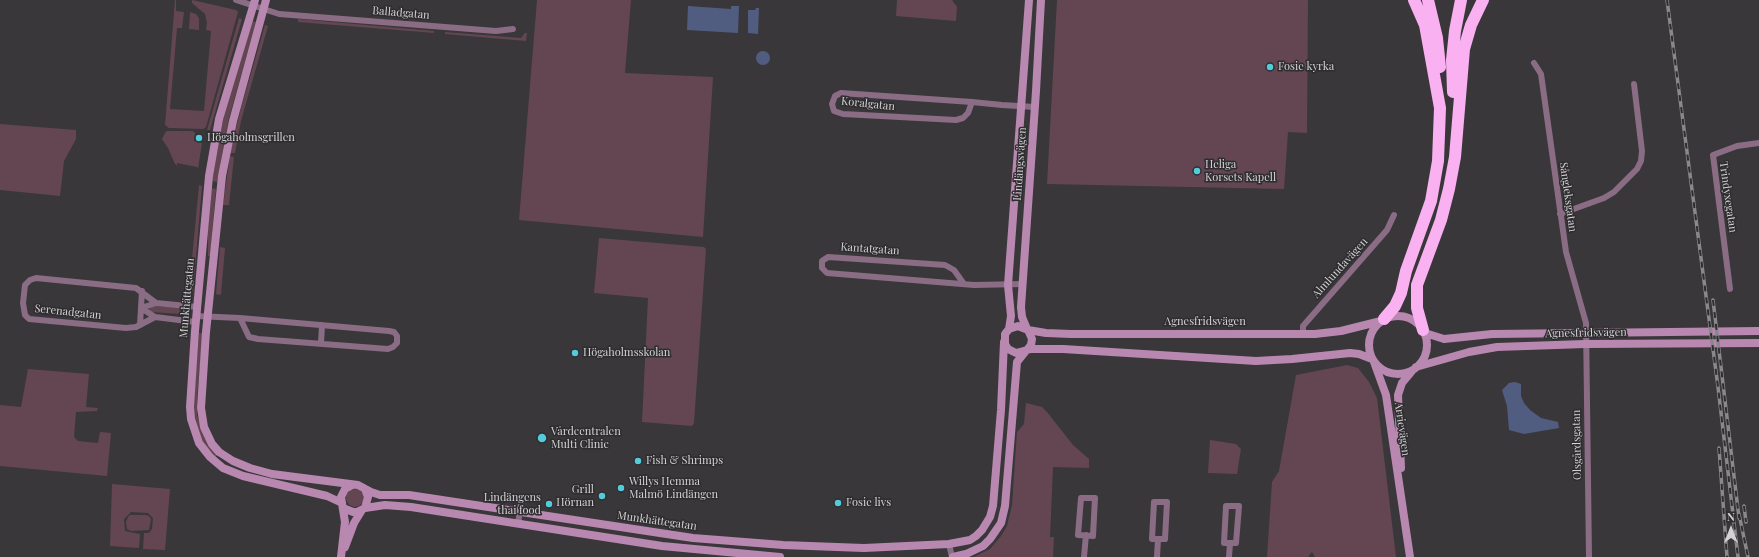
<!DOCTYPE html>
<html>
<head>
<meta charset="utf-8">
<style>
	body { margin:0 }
	#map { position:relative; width:1759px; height:557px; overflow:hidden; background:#39373a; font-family:"Playfair Display",serif }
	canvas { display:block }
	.north { position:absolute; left:1711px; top:509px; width:40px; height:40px; -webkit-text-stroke:3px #2f2d30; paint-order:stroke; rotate:0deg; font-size:11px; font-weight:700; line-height:16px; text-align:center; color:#d3d2d4 }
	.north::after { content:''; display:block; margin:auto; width:14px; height:18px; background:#d3d2d4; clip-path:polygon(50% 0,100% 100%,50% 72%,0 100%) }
</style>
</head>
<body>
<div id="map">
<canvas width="1759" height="557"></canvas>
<div class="north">N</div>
</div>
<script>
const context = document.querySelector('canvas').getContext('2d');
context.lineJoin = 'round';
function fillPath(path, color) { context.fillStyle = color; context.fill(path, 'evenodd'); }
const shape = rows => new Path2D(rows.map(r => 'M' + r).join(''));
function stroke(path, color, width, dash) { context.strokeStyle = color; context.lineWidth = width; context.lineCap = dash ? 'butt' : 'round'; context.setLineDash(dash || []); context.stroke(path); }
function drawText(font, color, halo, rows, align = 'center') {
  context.font = font + ' "Playfair Display",serif'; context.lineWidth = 3; context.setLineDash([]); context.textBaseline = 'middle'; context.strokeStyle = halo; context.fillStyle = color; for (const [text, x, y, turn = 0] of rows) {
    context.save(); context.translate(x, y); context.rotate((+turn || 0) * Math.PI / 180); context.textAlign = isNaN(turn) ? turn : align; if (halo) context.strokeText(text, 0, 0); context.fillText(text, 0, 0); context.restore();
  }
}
const green = shape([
	[175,0,176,0,176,11,184,12,182,28,177,28,170,109,204,111,211,31,206,30,207,23,205,14,192,3,192,0,236,10,238,12,206,127,203,129,169,128,165,125],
	[537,0,631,0,625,73,713,77,703,237,519,220],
	[897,0,952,0,957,7,956,21,896,16],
	[1057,0,1308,0,1307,133,1288,132,1284,189,1047,184],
	[190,12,196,14,199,18,199,30,189,29],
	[239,18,242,19,240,26,210,130,207,130],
	[298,19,434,31,434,33,298,22],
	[251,21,256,22,229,118,217,182,212,181,223,119],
	[265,25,268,26,241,121,235,153,230,153,241,108],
	[445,32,521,38,525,33,527,33,526,41,445,34],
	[0,124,76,130,76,139,64,161,60,196,0,190],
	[167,131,193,131,195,133,194,141,202,143,198,169,197,167,177,163,177,166,183,171,175,164,168,148,162,139,165,133],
	[230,156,234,157,229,205,223,205],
	[199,185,202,186,193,292,189,290],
	[211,188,216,189,210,256,208,256,208,228],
	[599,238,704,247,706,249,694,423,692,426,642,422,648,298,594,293],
	[220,247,225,248,221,294,220,295,216,294],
	[152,306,181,308,181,314,151,312,149,309],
	[199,333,203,333,197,398,197,415,205,438,218,455,215,457,201,440,196,427,193,411],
	[1347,365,1358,368,1369,382,1377,398,1396,557,1315,557,1312,552,1308,557,1267,557,1272,482,1279,471,1296,375],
	[28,369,89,374,86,407,98,408,97,411,76,412,74,437,78,441,98,443,100,432,111,433,107,476,0,466,0,405,21,407],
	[1026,403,1042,407,1047,412,1073,445,1089,459,1089,468,1053,467,1050,537,1054,537,1053,557,974,557,990,549,1001,536,1007,526,1012,505,1017,432,1024,424],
	[1210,440,1236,444,1241,449,1237,474,1208,473],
	[112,484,170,489,165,550,143,549,144,533,149,533,152,529,153,518,148,513,131,512,124,519,125,531,140,534,139,548,110,546],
	'346 498a9 9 0 1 1 18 0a9 9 0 1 1-18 0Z',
	[145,515,149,516,151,519,149,530,131,531,127,529,126,522,128,517,130,515]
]);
const water = shape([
	[688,6,731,9,731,6,739,6,738,33,687,30],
	[756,8,759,8,758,34,748,33,748,10,755,10],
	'756 58a7 7 0 1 1 14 0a7 7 0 1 1-14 0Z',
	[1515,382,1521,384,1521,396,1524,403,1530,410,1541,418,1558,422,1559,428,1524,434,1509,430,1507,406,1502,390,1509,383]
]);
const street = shape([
	[236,0,279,14,496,31,513,29],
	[1534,63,1541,74,1566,252,1586,323,1589,557],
	[972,102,968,113,963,118,956,120,843,114,834,111,832,104,835,96,841,93,972,102,1002,105,1035,107],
	[1560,214,1604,198,1614,192,1637,169,1641,161,1642,151,1634,84],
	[964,284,954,270,945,265,828,257,822,261,822,268,827,273,974,285,1023,284],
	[1730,289,1713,155,1737,146,1759,143],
	[141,308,155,317],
	[141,308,156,303],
	[196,316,240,318,389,331,394,332,397,336,397,343,393,347,388,349,258,339,249,337,240,318],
	[195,322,155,317,136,327,126,328,29,319,25,315,23,303,25,285,30,280,36,278,136,288,156,303,197,307],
	[140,325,142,291],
	[1303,333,1303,326,1387,230,1394,215],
	[321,343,322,325],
	[1081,498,1095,498,1093,536,1078,535,1081,498],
	[1154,502,1167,502,1165,539,1152,539,1154,502],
	[1226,506,1239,506,1236,543,1224,543,1226,506],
	[518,524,522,497],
	[949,544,952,557],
	[1084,557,1086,535],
	[1157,557,1158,539],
	[1229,557,1230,543]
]);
const secondary = shape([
	[255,0,219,119,209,176,195,331,190,407,191,419,199,443,210,457,223,468,243,476,327,496,342,503],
	[266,0,233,121,222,176,206,332,201,408,204,427,212,444,219,452,233,461,250,468,272,474,358,485,371,492,380,495,409,495,693,538,783,545,864,548,949,544,970,540,976,536,982,530,990,517,993,506,1001,410,1004,342],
	'1369 345a29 29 0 1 1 58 0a29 29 0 1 1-58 0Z',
	[1009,329,1011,316,1008,285,1029,0],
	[1027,329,1022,317,1021,307,1036,91,1041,0],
	[1028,330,1046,333,1071,334,1315,334,1341,331,1381,321],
	[1425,333,1444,339,1492,334,1759,331],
	[1027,350,1031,345,1032,339,1028,330,1018,326,1009,329,1005,334,1005,344,1008,349,1016,353,1031,349,1063,349,1256,361,1292,359,1350,353,1359,354,1372,359],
	[1374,362,1386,395,1410,557],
	[1416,367,1469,352,1497,347,1585,344,1759,343],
	[1401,468,1398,395,1402,383,1412,371],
	[343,508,353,512,357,512,365,508,368,497,365,489],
	[365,508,385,505,411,507,662,546,780,557],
	[345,547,354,523,362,510],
	[341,557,345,522,341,497,345,489,352,485],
	[953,557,966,554,983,546,990,539,1001,523,1005,506,1017,362,1025,352]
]);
const highway = shape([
	[1428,0,1437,38,1440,67],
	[1453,92,1452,60,1455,31,1461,0],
	[1384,319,1395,306,1401,293,1406,271,1431,201,1438,161,1440,108,1425,25,1414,0],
	[1423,330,1417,308,1417,285,1441,220,1449,189,1455,157,1464,49,1471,25,1483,0]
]);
const rail = shape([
	[1667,0,1718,387,1738,557],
	[1713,300,1739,518],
	[1719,448,1727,557],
	[1744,506,1746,522],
	[1739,514,1748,557]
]);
const markers = [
	[1270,67,4,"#53cbdb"],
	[199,138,4,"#53cbdb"],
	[1197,171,4,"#53cbdb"],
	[575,353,4,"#53cbdb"],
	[542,438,5,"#53cbdb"],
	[638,461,4,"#53cbdb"],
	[621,488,4,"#53cbdb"],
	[602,496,4,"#53cbdb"],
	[838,503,4,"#53cbdb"],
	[549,504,4,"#53cbdb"]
];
const streetNames = [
	["Balladgatan",401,13,5],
	["Koralgatan",868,104,6],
	["Lindängsvägen",1020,164,-86],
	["Sångleksgatan",1568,197,82],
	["Trindyxegatan",1728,197,82],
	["Kantatgatan",870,249,4],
	["Almlundavägen",1340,268,-48],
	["Munkhättegatan",187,298,-85],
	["Serenadgatan",68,312,6],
	["Agnesfridsvägen",1205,322],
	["Agnesfridsvägen",1586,333,-1],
	["Arrievägen",1402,429,82],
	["Olsgårdsgatan",1577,445,-91],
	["Munkhättegatan",657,521,8]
];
const poiNames = [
	["Fosie kyrka",1278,67],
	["Högaholmsgrillen",207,138],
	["Heliga",1205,165],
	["Korsets Kapell",1205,178],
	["Högaholmsskolan",583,353],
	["Vårdcentralen",551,432],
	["Multi Clinic",551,445],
	["Fish & Shrimps",646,461],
	["Willys Hemma",629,482],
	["Malmö Lindängen",629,495],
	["Grill",594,490,"right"],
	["Hörnan",594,503,"right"],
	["Lindängens",541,498,"right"],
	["thai food",541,511,"right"],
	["Fosie livs",846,503]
];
fillPath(green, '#634652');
fillPath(water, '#515d80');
stroke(street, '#8a6c85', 6);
stroke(secondary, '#b888b1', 8);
stroke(highway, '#fab1f1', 12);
stroke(rail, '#89888a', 3.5);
stroke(rail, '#2f2d30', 2, [6]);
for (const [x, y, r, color] of markers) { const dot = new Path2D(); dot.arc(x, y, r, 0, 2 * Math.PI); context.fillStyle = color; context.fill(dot); stroke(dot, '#2f2d30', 1.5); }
drawText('11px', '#d3d2d4', '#2f2d30', streetNames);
drawText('11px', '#d3d2d4', '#2f2d30', poiNames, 'left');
</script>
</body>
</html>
